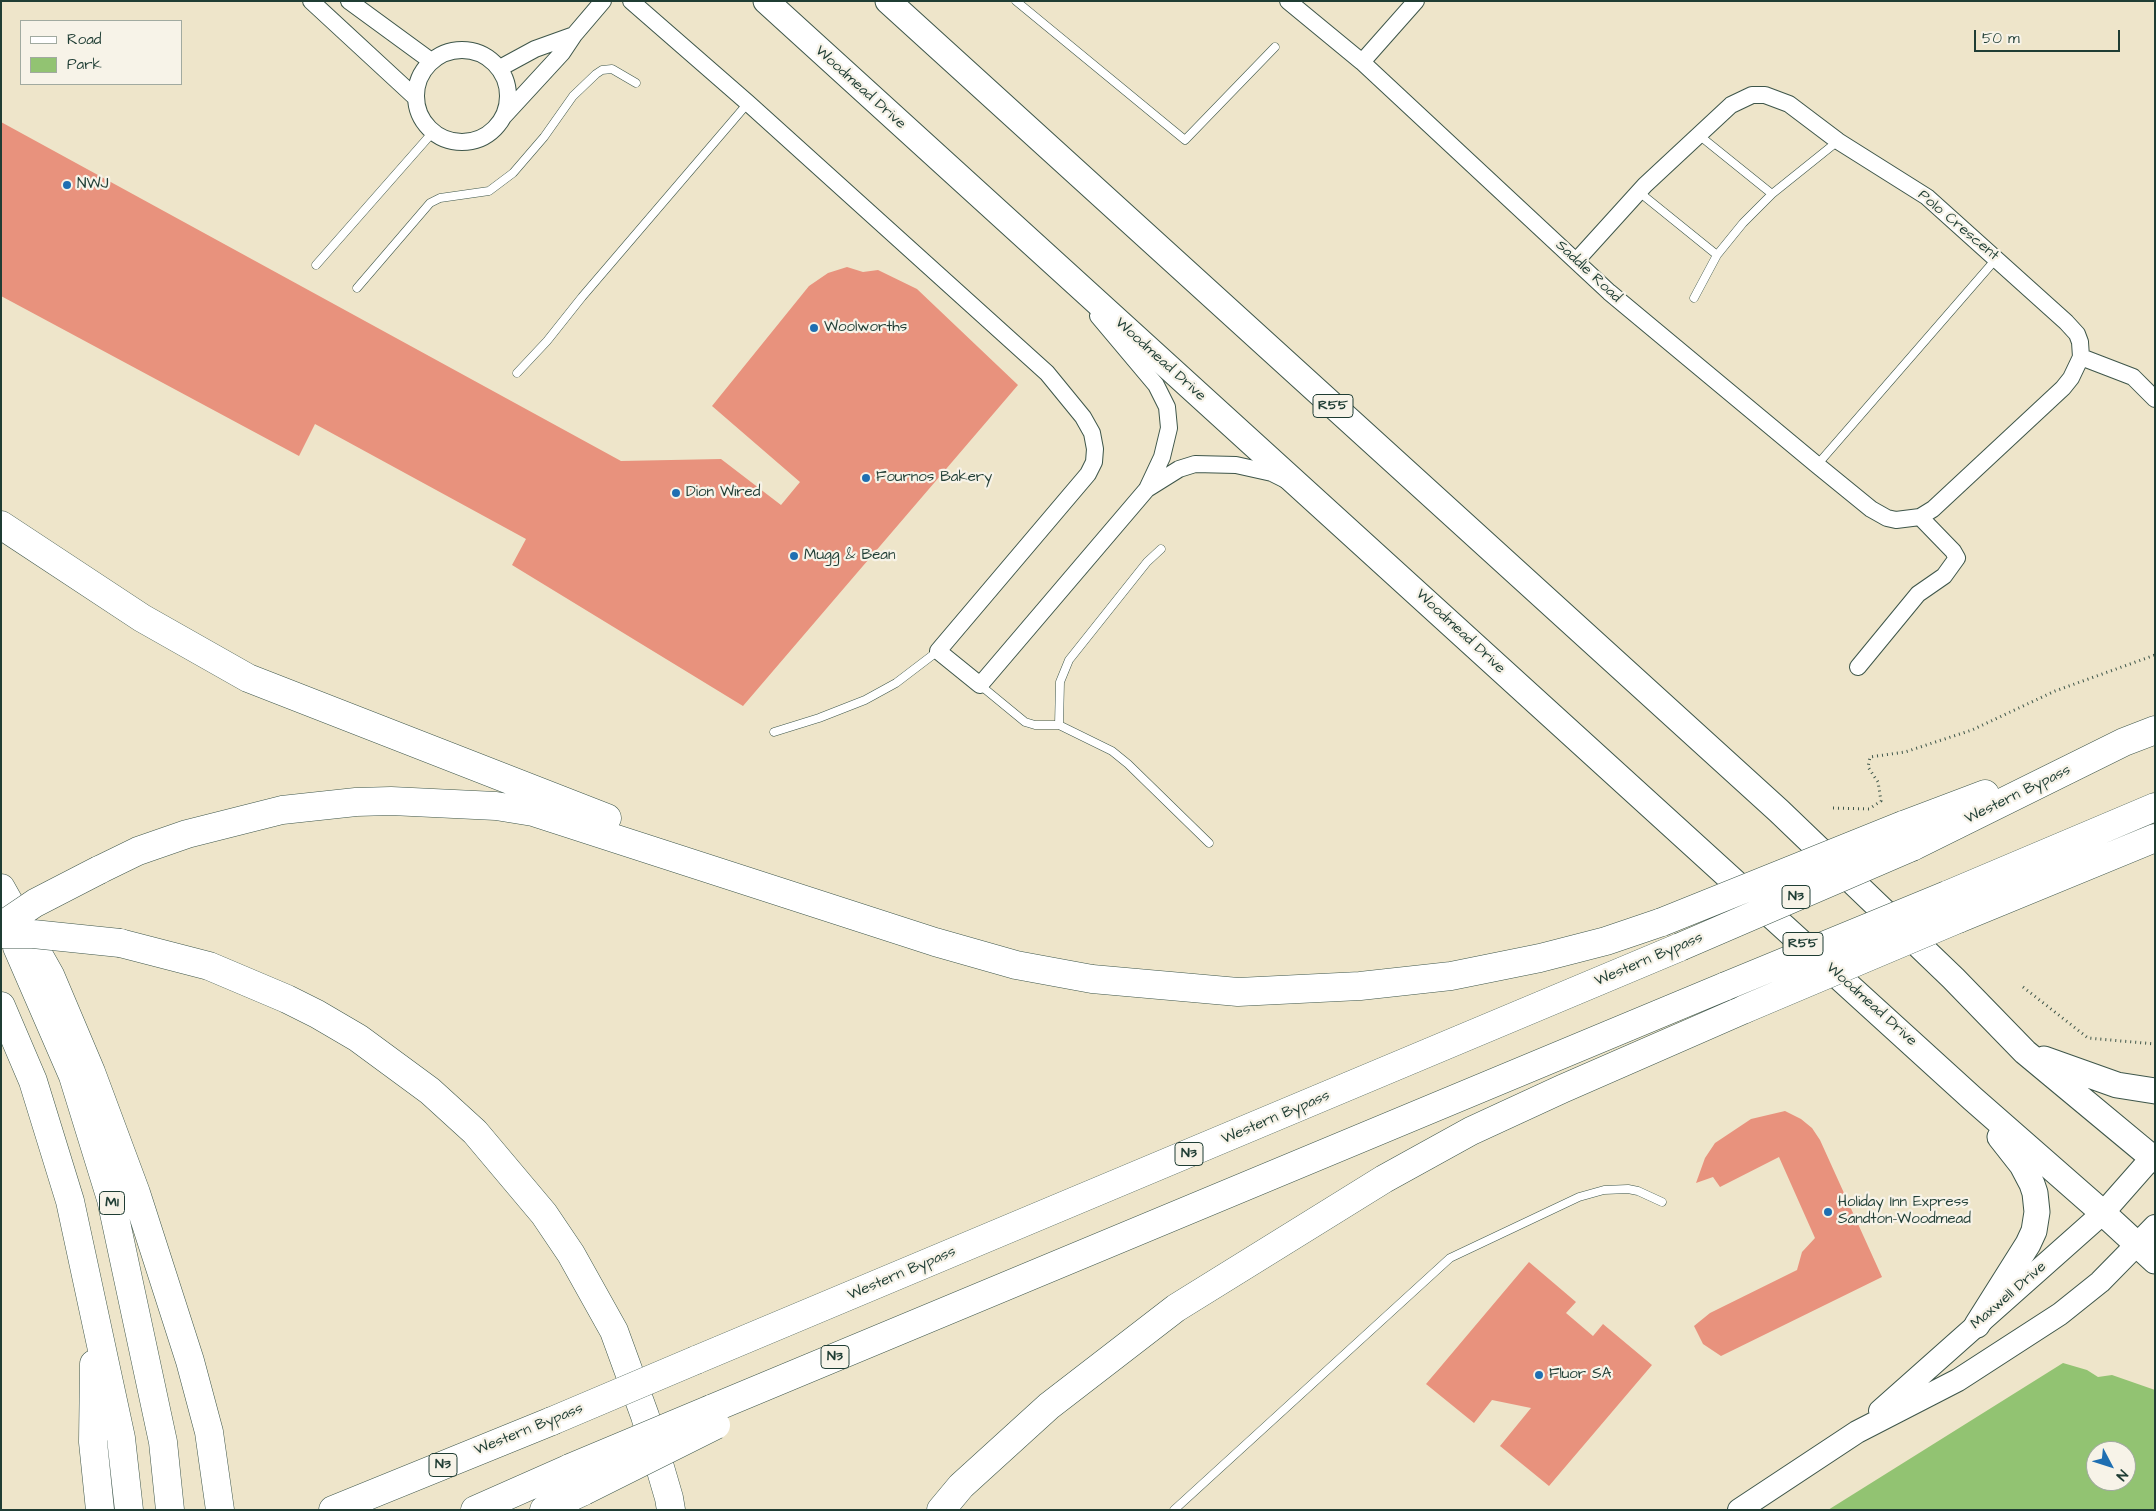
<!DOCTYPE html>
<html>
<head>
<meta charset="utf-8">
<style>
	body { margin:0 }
	#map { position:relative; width:2156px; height:1511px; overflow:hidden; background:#eee5ca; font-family:"Architects Daughter",sans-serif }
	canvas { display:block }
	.frame { position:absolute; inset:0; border:2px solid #1f3d34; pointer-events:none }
	.legend { position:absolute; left:20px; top:20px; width:162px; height:65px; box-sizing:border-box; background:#f7f3e8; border:1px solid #a1aaa0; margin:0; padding:6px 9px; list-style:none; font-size:15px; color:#1f3d34 }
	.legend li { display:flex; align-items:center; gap:10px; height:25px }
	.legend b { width:25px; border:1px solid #a1aaa0 }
	.north { position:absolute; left:2086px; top:1441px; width:50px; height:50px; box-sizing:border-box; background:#f7f3e8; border:1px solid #a1aaa0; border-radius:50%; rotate:130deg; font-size:14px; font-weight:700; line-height:20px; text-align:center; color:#1f3d34 }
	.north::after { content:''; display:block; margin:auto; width:18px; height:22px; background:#1f6fb2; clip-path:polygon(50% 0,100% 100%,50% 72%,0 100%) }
	.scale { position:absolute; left:1974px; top:30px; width:146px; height:22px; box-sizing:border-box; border:2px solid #1f3d34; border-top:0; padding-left:6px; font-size:15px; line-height:18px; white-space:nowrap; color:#1f3d34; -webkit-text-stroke:4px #f7f3e8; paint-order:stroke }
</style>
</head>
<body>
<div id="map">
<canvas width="2156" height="1511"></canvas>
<div class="frame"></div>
<ul class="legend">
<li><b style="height:6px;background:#fff"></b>Road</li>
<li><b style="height:14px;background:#92c372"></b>Park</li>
</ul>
<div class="north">N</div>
<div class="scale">50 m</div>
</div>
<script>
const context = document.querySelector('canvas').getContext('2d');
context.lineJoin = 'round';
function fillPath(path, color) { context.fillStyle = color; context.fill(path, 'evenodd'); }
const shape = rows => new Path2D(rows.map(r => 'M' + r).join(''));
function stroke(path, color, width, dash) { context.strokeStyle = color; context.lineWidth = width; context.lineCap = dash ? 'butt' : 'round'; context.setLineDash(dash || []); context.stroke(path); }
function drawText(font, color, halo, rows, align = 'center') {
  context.font = font + ' "Architects Daughter",sans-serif'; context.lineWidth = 4.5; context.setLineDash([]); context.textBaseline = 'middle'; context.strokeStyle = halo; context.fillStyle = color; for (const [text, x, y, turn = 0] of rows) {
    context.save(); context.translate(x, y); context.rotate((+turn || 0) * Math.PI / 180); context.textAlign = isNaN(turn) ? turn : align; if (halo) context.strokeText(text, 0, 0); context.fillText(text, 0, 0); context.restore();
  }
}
const green = shape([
	[2063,1363,2087,1370,2098,1377,2112,1375,2155,1390,2155,1510,1828,1510],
	[2096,1451,2126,1451,2126,1481,2096,1481]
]);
const building = shape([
	[1,122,621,461,721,459,781,505,800,482,712,406,809,286,828,273,847,267,863,272,878,270,917,289,1018,385,743,706,512,565,526,539,315,424,299,456,1,296],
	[1785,1111,1801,1119,1812,1128,1820,1140,1882,1277,1721,1356,1703,1344,1694,1326,1710,1313,1797,1270,1802,1252,1815,1238,1779,1157,1720,1187,1713,1177,1696,1183,1705,1158,1715,1143,1751,1119],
	[1529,1262,1576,1302,1566,1313,1593,1336,1603,1324,1652,1365,1549,1486,1500,1446,1531,1408,1492,1400,1474,1423,1426,1384]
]);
const path = shape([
	[1833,808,1869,809,1881,801,1878,782,1868,767,1870,757,1905,752,1972,730,2055,691,2155,655],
	[2023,987,2088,1038,2155,1044]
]);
const service = shape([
	[1016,1,1185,140,1275,47],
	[1700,136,1772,194],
	[1639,192,1717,255],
	[316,265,433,132],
	[357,288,430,203,440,198,489,191,513,173,544,137,573,96,596,74,602,70,612,69,636,83],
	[1694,298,1717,255,1743,223,1772,194,1838,141],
	[517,373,547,341,582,297,748,103],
	[1817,465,1996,259],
	[980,685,1025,722,1035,725,1059,725,1112,751,1128,764,1209,843],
	[1059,725,1060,682,1069,660,1147,562,1161,549],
	[774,732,819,718,865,700,896,683,938,651],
	[1174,1510,1450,1258,1579,1197,1604,1190,1628,1189,1638,1191,1662,1202]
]);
const minor = shape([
	[311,1,416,98],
	[349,1,431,61],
	[631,1,748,103,1047,373,1083,417,1092,433,1095,449,1094,462,1088,474,938,651,980,685,1147,489,1162,457,1169,428,1167,407,1156,385,1098,316],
	[1288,1,1362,62,1609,292,1817,465,1871,509,1887,518,1896,520,1920,517,1933,509,2063,388,2071,378,2081,357,2080,342,2077,334,2066,322,1927,197,1838,141,1789,104,1765,95,1752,95,1731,105,1645,185,1577,260],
	'416 96a46 46 0 1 1 92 0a46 46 0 1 1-92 0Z',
	[1362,62,1416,1],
	[500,68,535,49,574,35],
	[504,116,562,53,574,35,603,1],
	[2081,357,2133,377,2155,399],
	[1147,489,1179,469,1195,464,1236,465,1272,473,1286,480],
	[1858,667,1918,594,1944,576,1957,558,1953,551,1920,517]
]);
const secondary = shape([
	[1880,1411,2103,1213,2155,1154],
	[1739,1510,1857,1432,1958,1380,2060,1314,2100,1282,2155,1226]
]);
const primary = shape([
	[766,1,1973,1099,2103,1213,2155,1261],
	[888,1,1779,811,1953,978,2025,1052,2155,1160],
	[2044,1059,2117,1085,2155,1091],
	[1977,1325,2028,1244,2034,1231,2037,1212,2035,1193,2032,1184,2022,1165,2000,1137]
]);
const motorway = shape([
	[1,525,142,618,248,678,607,818],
	[1903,825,1985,794],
	[1912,847,2124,742,2155,730],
	[99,870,138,851,187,834,282,810,356,802,391,801,496,806,533,812,935,942,1016,965,1092,979,1238,992,1360,986,1451,976,1540,958,1606,941,1662,922],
	[1,888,50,975,91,1072,136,1193,190,1361,209,1432,220,1510],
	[1947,895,2155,807],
	[1958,919,2155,838],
	[120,943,209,966,287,999,317,1014,358,1038,430,1091,475,1132,544,1214,571,1254,614,1331,645,1416,669,1498,671,1510],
	[17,947,73,1076,111,1199,163,1442,170,1510],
	[1,1006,33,1081,70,1201,121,1438,129,1510],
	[696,1360,1680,947],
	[94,1364,93,1442,100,1510],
	[711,1409,1726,986],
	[333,1510,552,1421],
	[475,1510,570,1468],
	[544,1510,584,1491],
	[941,1510,961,1486,1049,1406,1176,1308,1384,1179,1471,1131,1562,1089,1745,1009]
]);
const motorwayBridge = shape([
	[1662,922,1903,825],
	[1,926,35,903,99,870],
	[1,934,33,934,120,943],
	[1680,947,1912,847],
	[1726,986,1947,895],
	[1745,1009,1958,919],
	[552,1421,696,1360],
	[570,1468,711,1409],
	[584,1491,716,1425]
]);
const markers = [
	[67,185,5,"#1f6fb2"],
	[814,328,5,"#1f6fb2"],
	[866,478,5,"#1f6fb2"],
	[676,493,5,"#1f6fb2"],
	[794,556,5,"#1f6fb2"],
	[1828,1212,5,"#1f6fb2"],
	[1539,1375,5,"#1f6fb2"]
];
const shields = [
	[1333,406,40],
	[1796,897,28],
	[1803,944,40],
	[1189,1154,28],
	[112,1203,25],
	[835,1357,28],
	[443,1465,28]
];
const shieldNames = [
	["R55",1333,406],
	["N3",1796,897],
	["R55",1803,944],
	["N3",1189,1154],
	["M1",112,1203],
	["N3",835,1357],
	["N3",443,1465]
];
const streetNames = [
	["Woodmead Drive",860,88,42],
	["Polo Crescent",1958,226,40],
	["Saddle Road",1588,272,43],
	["Woodmead Drive",1160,360,42],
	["Woodmead Drive",1460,632,43],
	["Western Bypass",2018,795,-26],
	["Western Bypass",1649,960,-23],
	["Woodmead Drive",1871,1005,42],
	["Western Bypass",1276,1118,-23],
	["Western Bypass",902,1274,-23],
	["Maxwell Drive",2009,1296,-41],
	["Western Bypass",529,1430,-22]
];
const poiNames = [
	["NWJ",77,185],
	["Woolworths",824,328],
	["Fournos Bakery",876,478],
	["Dion Wired",686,493],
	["Mugg & Bean",804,556],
	["Holiday Inn Express",1838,1203],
	["Sandton-Woodmead",1838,1220],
	["Fluor SA",1549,1375]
];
fillPath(green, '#92c372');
fillPath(building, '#e8927d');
stroke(service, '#3e564a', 9);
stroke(minor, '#3e564a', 18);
stroke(secondary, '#3e564a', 24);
stroke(primary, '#3e564a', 27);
stroke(motorway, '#3e564a', 29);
stroke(path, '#3e564a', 3, [1, 4]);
stroke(service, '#fff', 8);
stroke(minor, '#fff', 16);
stroke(secondary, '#fff', 22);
stroke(primary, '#fff', 25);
stroke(motorway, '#fff', 28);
stroke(motorwayBridge, '#3e564a', 29, []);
stroke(motorwayBridge, '#fff', 28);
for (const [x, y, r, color] of markers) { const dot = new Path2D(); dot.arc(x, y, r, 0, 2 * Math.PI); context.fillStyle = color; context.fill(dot); stroke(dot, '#f7f3e8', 2); }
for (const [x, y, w] of shields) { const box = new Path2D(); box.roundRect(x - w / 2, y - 11.5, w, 23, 4); context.fillStyle = '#f7f3e8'; context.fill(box); stroke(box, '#1f3d34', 1); }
drawText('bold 14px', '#1f3d34', null, shieldNames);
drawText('15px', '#1f3d34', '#f7f3e8', streetNames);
drawText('15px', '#1f3d34', '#f7f3e8', poiNames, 'left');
</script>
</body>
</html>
